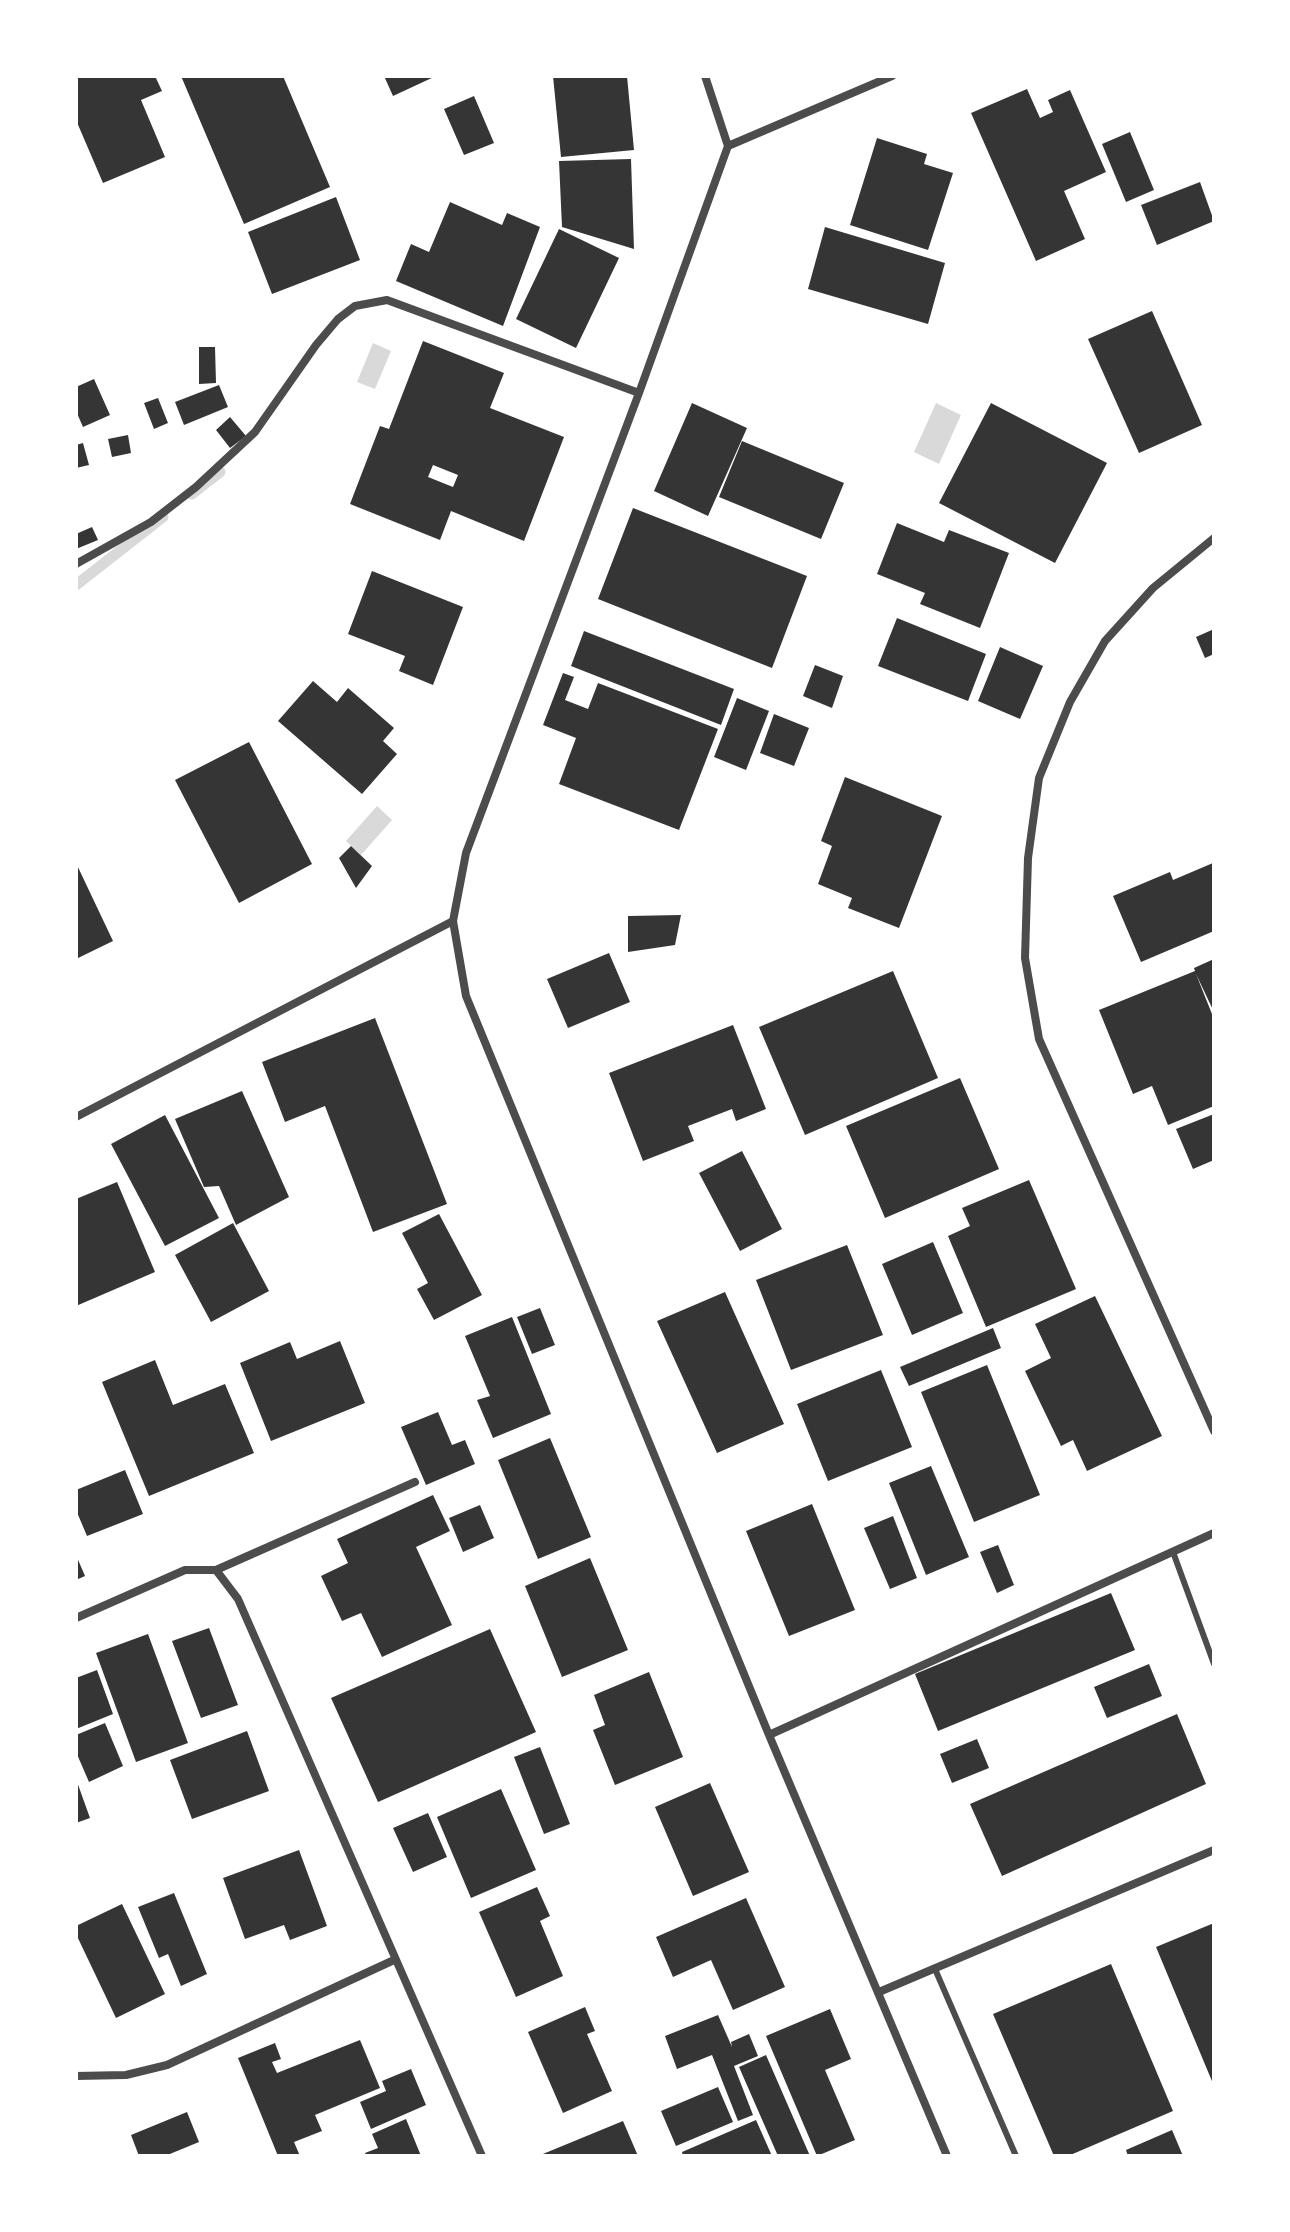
<!DOCTYPE html>
<html>
<head>
<meta charset="utf-8">
<style>
	body { margin:0 }
	#map { position:relative; width:1290px; height:2232px; overflow:hidden; background:#fff; font-family:"Exo 2",sans-serif }
	canvas { display:block }
	.frame { position:absolute; inset:0; border:78px solid #fff; pointer-events:none }
</style>
</head>
<body>
<div id="map">
<canvas width="1290" height="2232"></canvas>
<div class="frame"></div>
</div>
<script>
const context = document.querySelector('canvas').getContext('2d');
context.lineJoin = 'round';
function fillPath(path, color) { context.fillStyle = color; context.fill(path, 'evenodd'); }
const shape = rows => new Path2D(rows.map(r => 'M' + r).join(''));
function stroke(path, color, width, dash) { context.strokeStyle = color; context.lineWidth = width; context.lineCap = dash ? 'butt' : 'round'; context.setLineDash(dash || []); context.stroke(path); }
const water = shape([
	[373,343,391,351,375,389,357,382],
	[936,403,961,415,939,464,914,452],
	[377,806,392,820,361,855,346,841]
]);
const stream = shape([
	[192,494,220,472],
	[76,585,163,517]
]);
const building = shape([
	[76,76,155,76,162,91,141,100,165,157,103,183,76,120],
	[181,76,283,76,330,187,244,224],
	[384,76,436,76,393,96],
	[553,76,627,76,634,150,561,157],
	[1027,89,1040,118,1053,112,1048,100,1070,90,1106,172,1064,191,1085,239,1036,261,971,113],
	[474,96,494,143,464,155,444,109],
	[1130,132,1154,190,1126,202,1102,144],
	[877,138,927,154,924,164,953,173,928,250,850,225],
	[631,159,634,249,562,227,559,161],
	[1200,182,1214,221,1157,245,1141,205],
	[336,197,360,260,272,294,248,232],
	[450,202,502,225,507,213,540,227,503,326,396,281,411,244,429,252],
	[825,227,945,263,928,324,808,289],
	[559,229,619,258,576,348,516,319],
	[1152,311,1202,425,1139,453,1088,339],
	[423,341,504,373,490,408,564,437,524,541,451,511,440,540,350,504,380,426,389,429],
	[433,465,458,475,453,487,428,477],
	[199,347,215,347,216,383,199,384],
	[94,379,110,415,83,427,76,411,76,387],
	[219,385,228,407,184,425,175,402],
	[158,398,168,423,154,429,144,403],
	[692,403,747,428,708,516,654,491],
	[991,403,1107,463,1055,563,939,503],
	[230,417,246,436,230,448,216,430],
	[128,435,131,453,112,457,108,439],
	[742,441,844,483,821,539,719,497],
	[83,443,89,465,76,468,76,445],
	[633,508,807,576,772,668,598,599],
	[897,523,944,542,949,530,1009,553,980,628,920,604,925,593,877,574],
	[92,527,98,540,76,549,76,534],
	[372,571,463,607,433,685,399,671,405,656,348,634],
	[897,618,986,654,968,701,878,666],
	[1214,629,1214,654,1205,658,1196,637],
	[584,631,734,689,721,725,571,666],
	[1000,647,1043,666,1020,719,978,701],
	[815,665,843,676,832,708,803,696],
	[563,673,574,677,565,700,588,709,598,683,718,729,679,830,559,784,576,738,543,725],
	[313,681,337,702,348,688,394,728,383,741,397,754,362,794,278,721],
	[737,698,769,711,746,770,714,757],
	[774,714,809,728,794,766,760,753],
	[249,742,312,864,239,903,175,780],
	[845,777,942,816,899,928,848,908,852,898,818,884,832,846,821,841],
	[351,846,372,866,356,888,339,858],
	[76,863,113,941,76,959],
	[1213,863,1214,931,1141,962,1113,896,1170,872,1173,880],
	[681,915,675,945,628,952,628,916],
	[609,953,630,1002,568,1028,547,979],
	[1214,959,1214,1012,1196,974,1214,1019,1214,1106,1168,1125,1152,1086,1133,1094,1099,1010,1195,971,1194,968],
	[893,971,938,1078,805,1135,759,1027],
	[375,1018,447,1204,373,1232,325,1106,285,1122,262,1062],
	[733,1025,766,1109,736,1121,732,1109,688,1126,694,1141,643,1161,609,1073],
	[960,1078,999,1169,885,1218,846,1126],
	[242,1091,289,1197,236,1225,219,1186,204,1187,175,1119],
	[1214,1114,1214,1160,1193,1169,1176,1129],
	[165,1115,219,1218,165,1246,111,1144],
	[742,1151,782,1229,740,1251,699,1173],
	[1029,1180,1076,1289,986,1327,948,1236,970,1226,962,1208],
	[117,1182,155,1272,76,1306,76,1199],
	[439,1214,482,1295,434,1320,417,1289,428,1283,402,1233],
	[233,1223,269,1291,211,1322,175,1255],
	[933,1242,963,1313,912,1335,882,1264],
	[847,1245,883,1335,791,1370,756,1280],
	[725,1292,784,1424,717,1453,657,1321],
	[1095,1296,1162,1436,1087,1471,1073,1440,1061,1446,1025,1371,1051,1358,1035,1324],
	[540,1308,555,1345,532,1354,517,1317],
	[512,1317,551,1414,493,1438,477,1400,490,1396,465,1336],
	[993,1328,1001,1348,909,1386,900,1367],
	[340,1341,365,1403,271,1441,240,1363,290,1342,297,1359],
	[155,1360,173,1405,225,1384,254,1453,149,1496,102,1382],
	[987,1365,1040,1495,974,1522,921,1392],
	[881,1370,912,1447,828,1481,797,1404],
	[438,1412,452,1445,465,1440,475,1464,426,1485,401,1427],
	[550,1438,591,1537,538,1559,498,1460],
	[931,1466,969,1557,926,1575,889,1483],
	[125,1470,143,1514,87,1536,76,1510,76,1490],
	[433,1495,450,1531,416,1547,452,1625,382,1657,361,1613,342,1621,321,1576,348,1563,337,1539],
	[812,1504,855,1610,789,1636,746,1531],
	[480,1505,494,1538,463,1552,449,1518],
	[893,1516,917,1578,890,1589,864,1528],
	[998,1545,1014,1585,997,1593,980,1552],
	[76,1555,85,1576,76,1580],
	[590,1558,628,1650,562,1677,525,1586],
	[1111,1593,1135,1650,938,1731,915,1674],
	[209,1628,238,1705,201,1718,172,1641],
	[490,1629,536,1732,378,1802,331,1698],
	[148,1634,188,1743,136,1762,96,1653],
	[1149,1664,1162,1696,1107,1718,1094,1687],
	[97,1670,113,1714,76,1729,76,1678],
	[649,1672,683,1757,615,1785,593,1730,605,1725,594,1695],
	[1177,1714,1206,1784,1002,1876,970,1804],
	[105,1723,123,1766,89,1782,76,1752,76,1735],
	[247,1731,269,1791,192,1819,170,1760],
	[977,1739,989,1768,952,1783,940,1754],
	[540,1747,570,1824,544,1834,514,1757],
	[76,1779,90,1818,76,1823],
	[710,1783,749,1872,693,1896,655,1807],
	[501,1789,536,1870,471,1898,437,1817],
	[428,1813,447,1857,413,1872,393,1828],
	[299,1850,327,1926,290,1940,284,1925,245,1939,223,1878],
	[537,1887,550,1916,540,1921,563,1976,516,1997,479,1912],
	[174,1893,207,1974,181,1986,168,1954,159,1958,138,1907],
	[746,1898,785,1987,733,2010,711,1960,673,1977,656,1937],
	[122,1904,165,1994,116,2018,76,1934,76,1926],
	[1214,1923,1214,2086,1156,1947],
	[1111,1964,1173,2111,1068,2156,1054,2156,993,2014],
	[585,2007,595,2031,587,2034,612,2091,563,2113,528,2032],
	[830,2009,851,2059,825,2070,855,2140,817,2156,766,2036],
	[718,2015,732,2047,731,2042,749,2034,758,2056,734,2066,753,2115,738,2121,712,2055,677,2069,665,2036],
	[360,2040,380,2088,315,2115,322,2131,294,2142,300,2156,278,2156,238,2058,275,2043,281,2059,272,2062,277,2073],
	[766,2055,810,2156,778,2156,739,2067],
	[411,2069,426,2105,371,2129,360,2102,386,2091,382,2081],
	[718,2087,733,2122,676,2146,661,2111],
	[187,2112,199,2142,165,2156,139,2156,131,2135],
	[406,2119,421,2156,366,2156,365,2153,378,2148,372,2134],
	[756,2120,772,2156,683,2156,682,2152],
	[623,2121,638,2156,538,2156],
	[1172,2130,1183,2156,1128,2156,1126,2150]
]);
const service = shape([
	[1173,1552,1214,1664],
	[935,1969,1016,2156]
]);
const minor = shape([
	[705,76,728,146,639,393,466,853,453,921,466,996,769,1735,947,2156],
	[728,146,892,76],
	[1214,538,1153,588,1105,641,1070,702,1039,778,1028,858,1025,958,1039,1039,1214,1431],
	[76,564,151,522,196,487,255,432,316,345,338,319,355,306,387,300,639,393],
	[76,1117,453,921],
	[216,1570,415,1482],
	[76,1618,185,1570,216,1570,238,1599,482,2156],
	[769,1735,1214,1533],
	[879,1992,1214,1850],
	[76,2076,126,2075,167,2065,394,1960]
]);
fillPath(water, '#d9d9d9');
stroke(stream, '#d9d9d9', 11);
fillPath(building, '#353535');
stroke(service, '#4c4c4c', 6);
stroke(minor, '#4c4c4c', 8);
</script>
</body>
</html>
